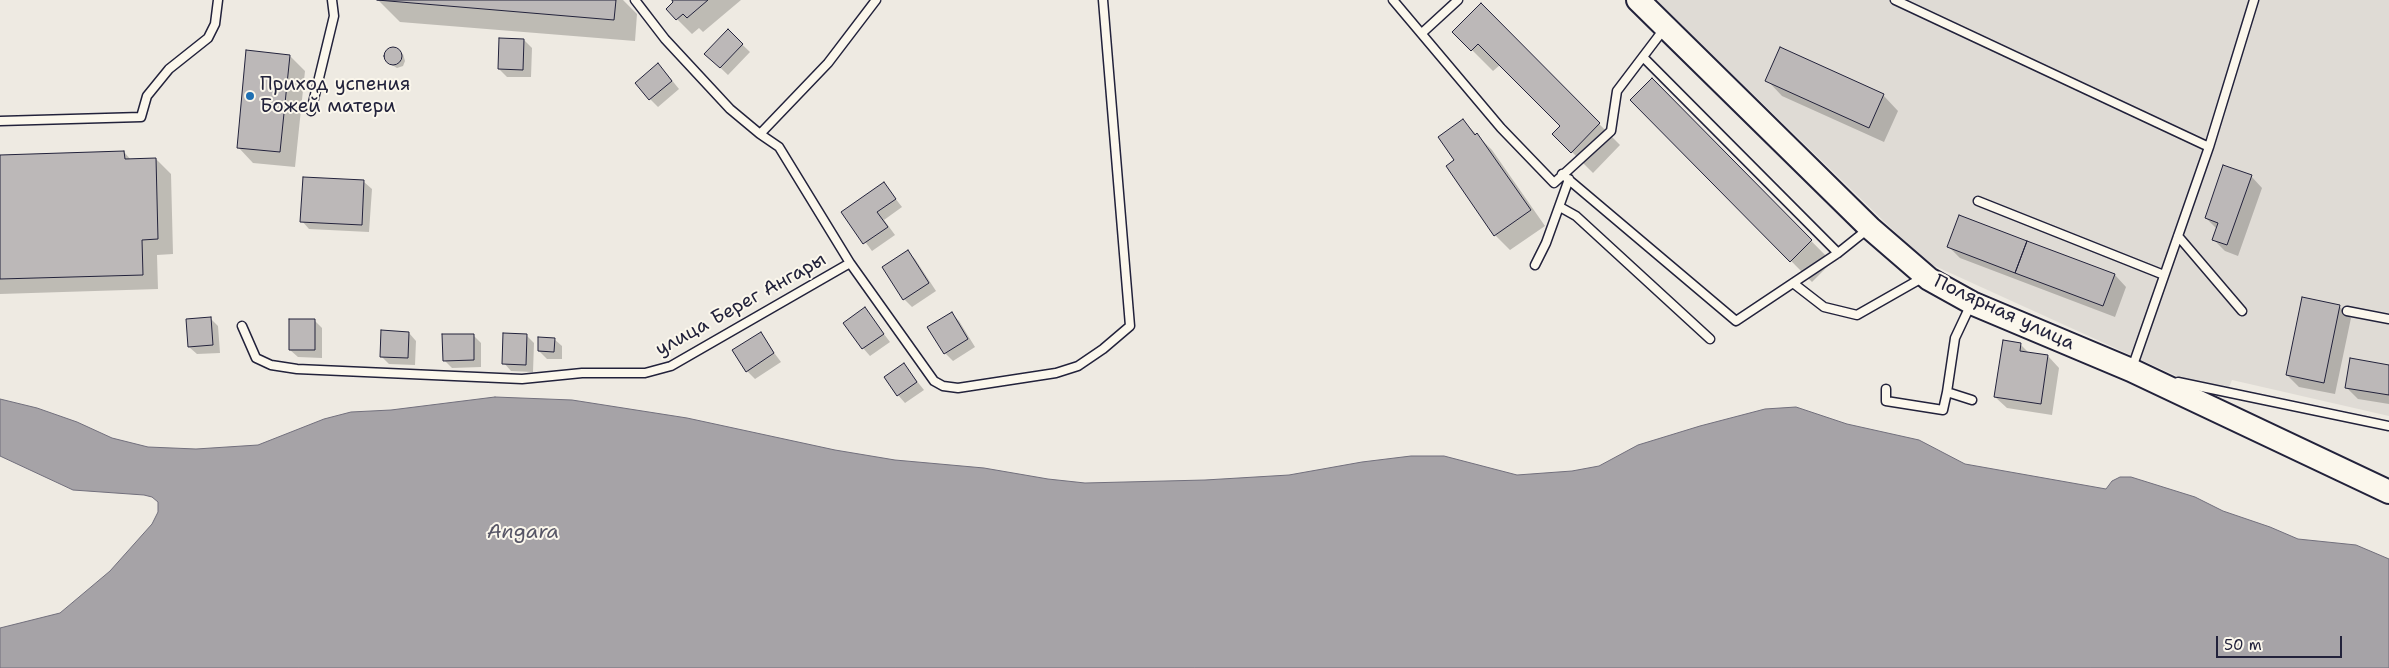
<!DOCTYPE html>
<html>
<head>
<meta charset="utf-8">
<style>
	body { margin:0 }
	#map { position:relative; width:2389px; height:668px; overflow:hidden; background:#eeeae2; font-family:"Shantell Sans",sans-serif }
	canvas { display:block }
	.scale { position:absolute; left:2216px; top:636px; width:126px; height:22px; box-sizing:border-box; border:2px solid #22223b; border-top:0; padding-left:6px; font-size:15px; line-height:18px; white-space:nowrap; color:#22223b; -webkit-text-stroke:4px #fbf7ec; paint-order:stroke }
</style>
</head>
<body>
<div id="map">
<canvas width="2389" height="668"></canvas>
<div class="scale">50 m</div>
</div>
<script>
const context = document.querySelector('canvas').getContext('2d');
context.lineJoin = 'round';
function fillPath(path, color) { context.fillStyle = color; context.fill(path, 'evenodd'); }
const shape = rows => new Path2D(rows.map(r => 'M' + r).join(''));
function stroke(path, color, width, dash) { context.strokeStyle = color; context.lineWidth = width; context.lineCap = dash ? 'butt' : 'round'; context.setLineDash(dash || []); context.stroke(path); }
function drawText(font, color, halo, rows, align = 'center') {
  context.font = font + ' "Shantell Sans",sans-serif'; context.lineWidth = 4; context.setLineDash([]); context.textBaseline = 'middle'; context.strokeStyle = halo; context.fillStyle = color; for (const [text, x, y, turn = 0] of rows) {
    context.save(); context.translate(x, y); context.rotate((+turn || 0) * Math.PI / 180); context.textAlign = isNaN(turn) ? turn : align; if (halo) context.strokeText(text, 0, 0); context.fillText(text, 0, 0); context.restore();
  }
}
const built = shape([
	[1656,0,2389,0,2389,416,2232,380,2225,398,1926,262]
]);
const water = shape([
	[495,397,572,400,687,418,835,450,895,460,984,468,1048,479,1085,483,1205,480,1289,475,1362,462,1411,456,1444,456,1517,475,1572,471,1599,466,1638,445,1700,426,1765,409,1796,407,1847,424,1919,440,1965,464,2106,489,2112,481,2120,477,2131,477,2195,497,2223,511,2270,527,2298,539,2356,545,2389,559,2389,668,0,668,0,628,60,613,110,571,152,524,158,512,158,502,152,497,144,495,73,490,0,456,0,399,37,408,77,422,112,438,148,447,196,449,258,445,324,419,351,412,391,410,495,397]
]);
const shadow = shape([
	[378,0,623,0,637,14,635,41,400,22],
	[673,0,741,0,703,32,699,28,692,34,677,19],
	[1481,5,1620,145,1593,173,1554,134,1562,126,1500,65,1493,71,1454,32],
	[728,31,750,52,728,75,706,54],
	[524,40,532,48,531,77,507,77,499,69],
	[393,48,403,54,405,61,403,66,397,68,387,62,385,56,387,50],
	[290,56,305,71,295,167,253,163,238,147],
	[666,73,679,89,658,107,650,99],
	[1652,80,1832,262,1812,282,1631,100],
	[1767,80,1883,95,1898,111,1884,142,1782,96],
	[1463,121,1492,150,1545,226,1510,250,1495,235,1456,161],
	[124,152,131,160,156,159,171,174,173,254,157,255,158,289,0,294,0,156],
	[2251,176,2262,188,2238,256,2225,251,2213,239,2217,229,2206,218],
	[364,182,372,189,369,232,309,229,302,221],
	[884,184,902,207,884,220,895,235,872,251,843,212],
	[1948,246,2115,275,2126,287,2115,317,1960,258],
	[908,252,915,259,936,291,912,307,904,299],
	[2339,306,2351,318,2335,394,2299,387,2287,375],
	[865,309,890,342,870,356,863,348],
	[952,314,959,321,975,347,953,361,945,353,929,327],
	[211,319,218,326,220,353,197,354,189,347],
	[314,320,322,328,322,358,298,357,290,350],
	[409,333,416,341,415,365,389,364,382,357],
	[760,334,781,362,755,379,747,371],
	[473,335,481,343,481,367,452,368,444,360],
	[526,335,534,343,533,372,511,371,504,363],
	[554,339,562,346,562,359,547,359,539,351],
	[2020,344,2030,354,2048,356,2059,368,2052,415,2007,408,1995,397],
	[904,365,924,390,905,403,898,395],
	[2389,366,2389,404,2358,399,2346,387]
]);
const building = shape([
	[377,0,616,0,614,20,377,0],
	[672,0,708,0,687,18,683,14,676,20,666,9,673,2,672,0],
	[1481,3,1600,123,1571,153,1552,134,1560,126,1478,44,1471,51,1452,32,1481,3],
	[728,29,743,44,720,68,704,54,728,29],
	[499,38,524,39,523,70,498,69,499,38],
	[1780,47,1884,94,1869,128,1765,81,1780,47],
	'384 56a9 9 0 1 1 18 0a9 9 0 1 1-18 0Z',
	[246,50,290,55,280,152,237,148,246,50],
	[658,63,672,81,649,100,635,83,658,63],
	[1652,78,1812,240,1790,262,1630,100,1652,78],
	[1463,119,1475,135,1477,133,1531,210,1494,236,1446,166,1454,160,1438,137,1463,119],
	[124,151,125,159,156,158,158,239,142,240,143,275,0,279,0,155,124,151],
	[2223,165,2252,175,2227,245,2212,240,2218,223,2205,218,2223,165],
	[303,177,364,180,362,225,300,222,303,177],
	[884,182,896,199,877,212,888,227,863,244,841,212,884,182],
	[1959,215,2027,241,2015,273,1947,247,1959,215],
	[2027,241,2115,274,2103,306,2015,273,2027,241],
	[908,250,929,283,903,300,882,267,908,250],
	[2302,297,2340,305,2324,383,2286,375,2302,297],
	[865,307,884,334,862,349,843,323,865,307],
	[952,312,968,339,944,354,927,327,952,312],
	[211,317,213,345,188,347,186,319,211,317],
	[289,319,315,319,315,350,289,350,289,319],
	[381,330,409,332,408,358,380,357,381,330],
	[761,332,774,353,746,372,732,350,761,332],
	[503,333,527,334,526,365,502,364,503,333],
	[442,334,474,334,474,360,443,361,442,334],
	[538,337,555,338,554,352,538,351,538,337],
	[2003,340,2021,343,2020,351,2048,355,2041,404,1994,397,2003,340],
	[2350,358,2389,365,2389,395,2345,388,2350,358],
	[904,363,917,382,897,396,884,377,904,363]
]);
const lane = shape([
	[635,0,665,39,730,109,760,134],
	[1393,0,1501,128,1554,183,1611,131,1617,91,1664,29],
	[1895,0,2209,147],
	[1422,33,1458,0],
	[1643,57,1838,253],
	[311,111,334,16,332,0],
	[0,121,141,117,147,96,169,69,208,38,215,24,218,0],
	[1562,174,1736,321,1838,253,1868,229],
	[1978,201,2164,275],
	[1560,207,1576,216,1710,339],
	[2178,236,2242,311],
	[850,263,934,381,943,386,958,388,1056,373,1078,366,1103,349,1130,326,1103,0],
	[1535,265,1546,243,1569,179],
	[1793,283,1824,307,1857,315,1922,278],
	[1971,304,1955,338,1947,392,1972,400],
	[2347,311,2389,319],
	[242,326,256,358,271,365,297,369,522,379,582,373,645,373,671,366,850,263,779,147,760,134,828,63,876,0],
	[2132,368,2209,147,2254,0],
	[2178,382,2389,426],
	[1886,389,1886,401,1943,410,1947,392]
]);
const secondary = shape([
	[1638,0,1870,228,1929,279,1974,304,2131,370,2389,492]
]);
const markers = [
	[250,96,5,"#1f6fb2"]
];
const poiNames = [
	["Приход успения",260,85],
	["Божей матери",260,107]
];
const streetNames = [
	["улица Берег Ангары",741,305,-29],
	["Полярная улица",2004,313,25]
];
const waterNames = [
	["Angara",523,533]
];
fillPath(built, '#dfdbd5');
fillPath(water, '#a6a3a7');
stroke(water, '#716f7c', 1);
fillPath(shadow, '#0003');
fillPath(building, '#bcb8b8');
stroke(building, '#22223b', 1);
stroke(lane, '#22223b', 11);
stroke(secondary, '#22223b', 26);
stroke(lane, '#fbf7ec', 8);
stroke(secondary, '#fbf7ec', 22);
for (const [x, y, r, color] of markers) { const dot = new Path2D(); dot.arc(x, y, r, 0, 2 * Math.PI); context.fillStyle = color; context.fill(dot); stroke(dot, '#fbf7ec', 2); }
drawText('19px', '#22223b', '#fbf7ec', poiNames, 'left');
drawText('19px', '#22223b', '#fbf7ec', streetNames);
drawText('italic 20px', '#575666', '#fbf7ec', waterNames);
</script>
</body>
</html>
